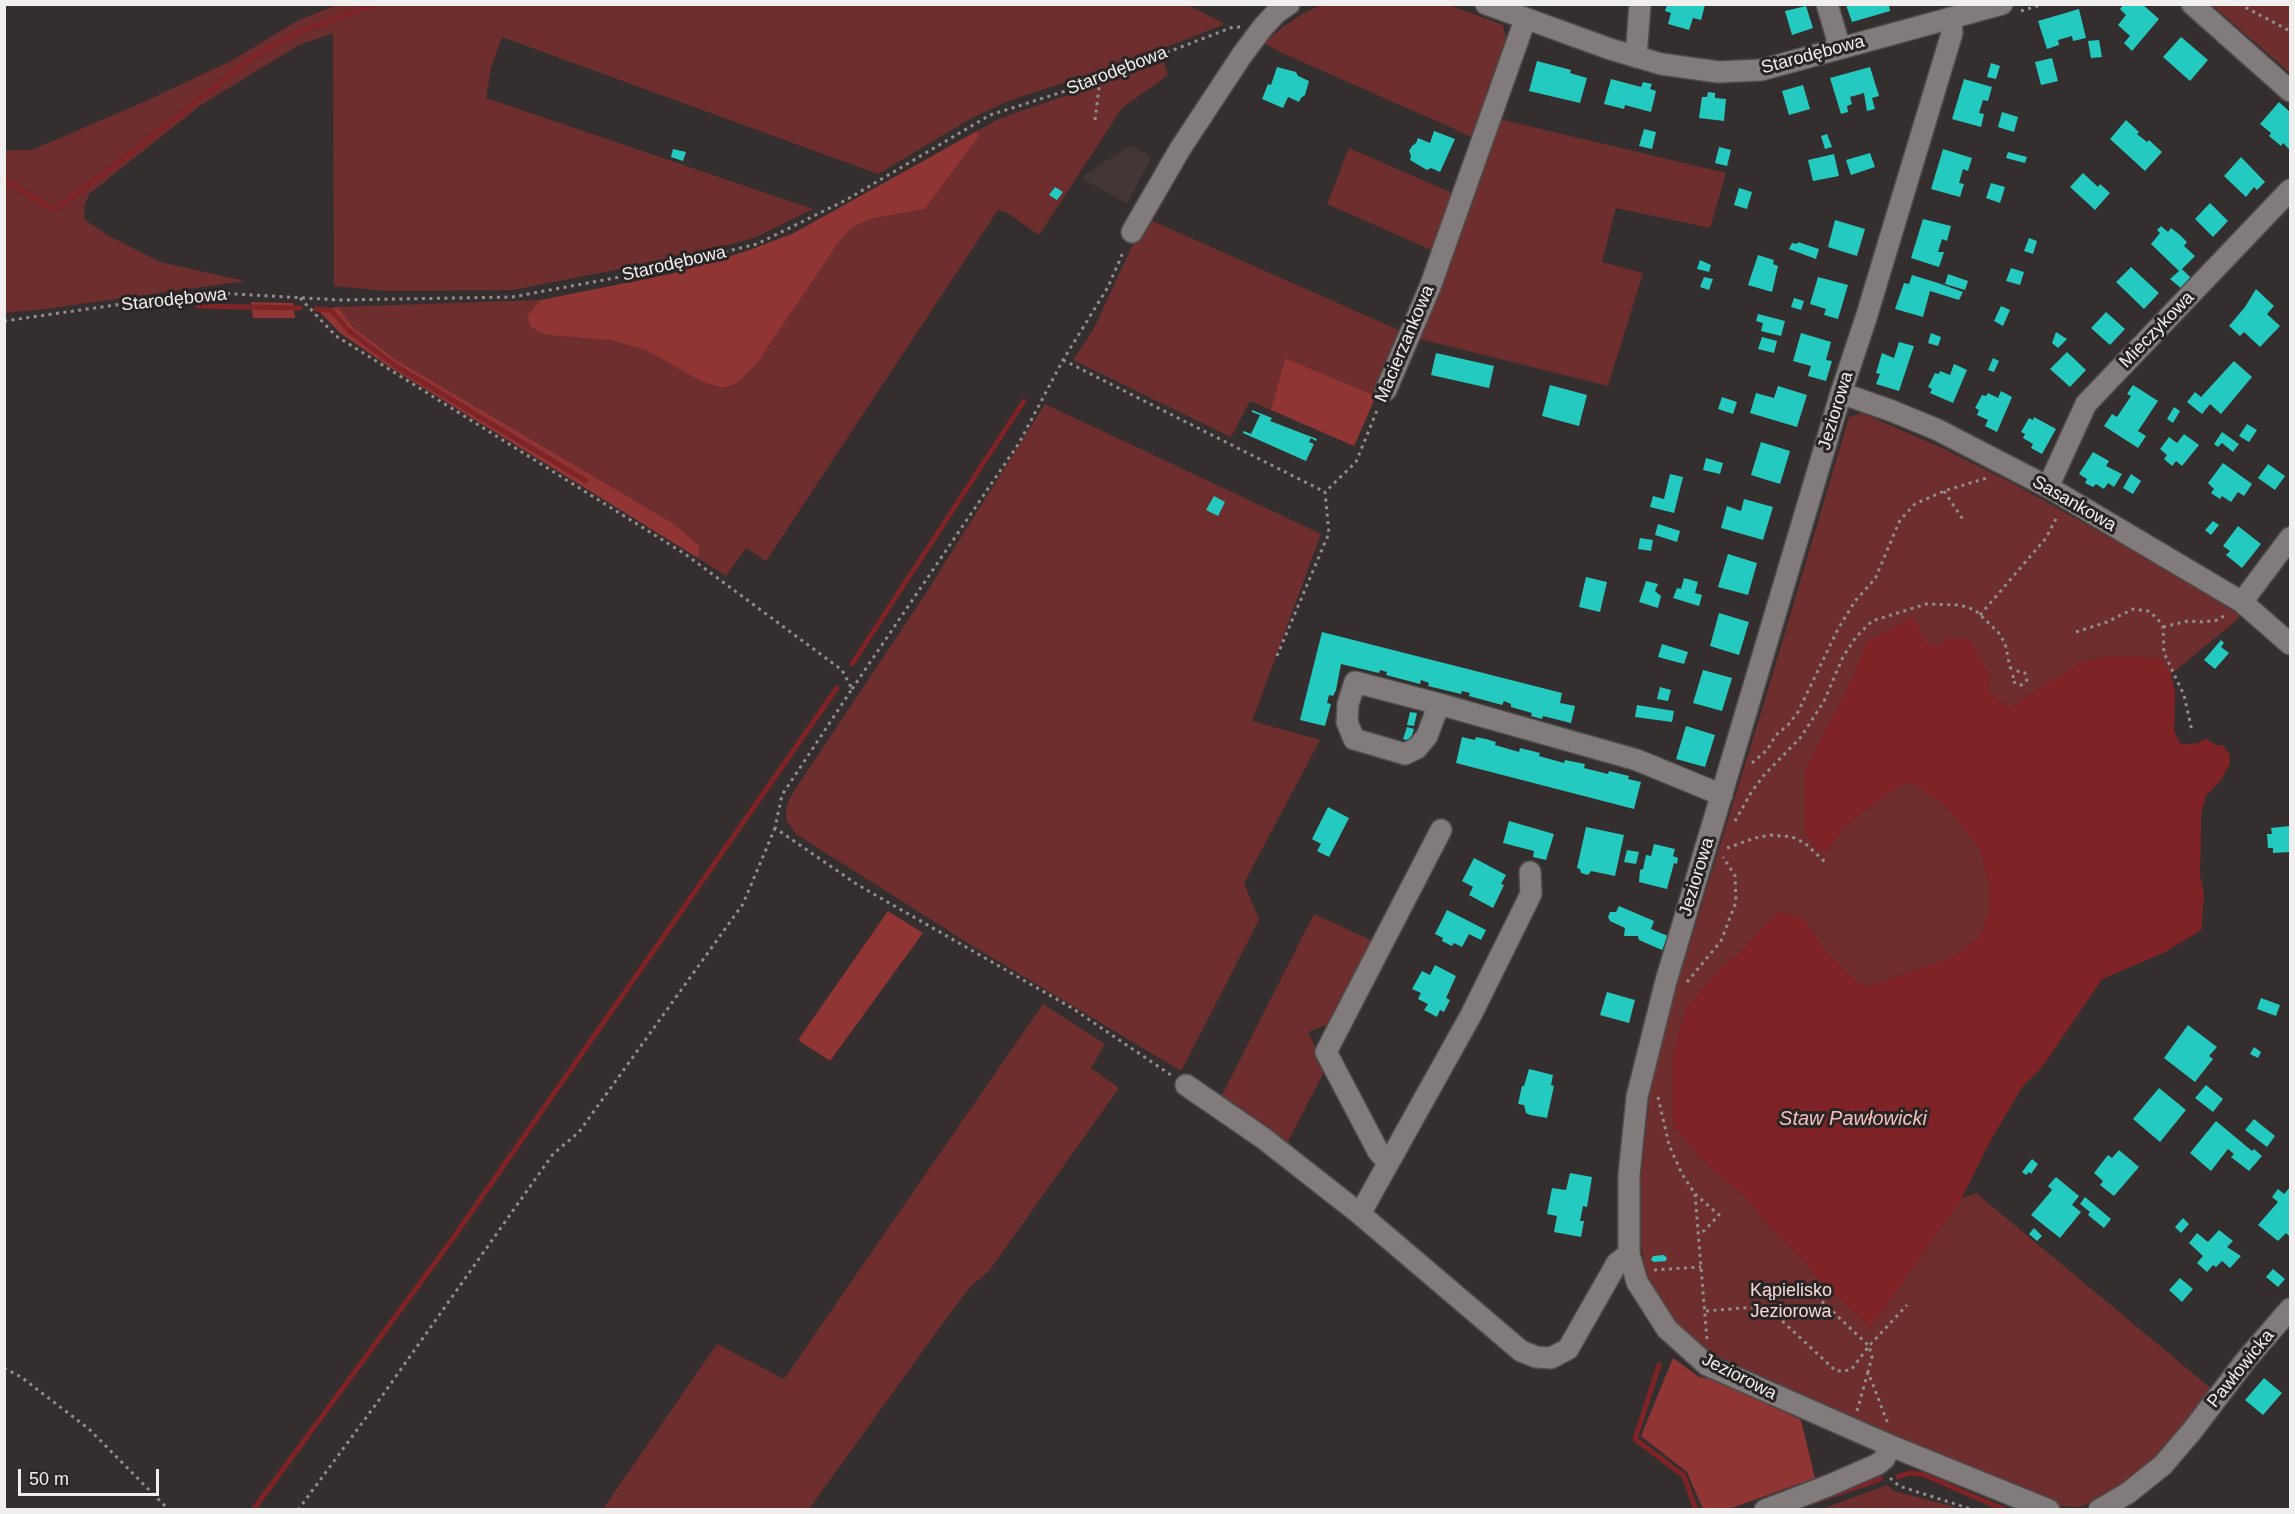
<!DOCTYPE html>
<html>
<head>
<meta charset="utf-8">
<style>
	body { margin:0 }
	#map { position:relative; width:2295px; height:1514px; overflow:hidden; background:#342f2e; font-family:Helvetica,sans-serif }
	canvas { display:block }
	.frame { position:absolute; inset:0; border:6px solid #f1eeee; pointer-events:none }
	.scale { position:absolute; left:18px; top:1469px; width:141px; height:27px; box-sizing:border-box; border:3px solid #f1eeee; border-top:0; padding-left:8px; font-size:18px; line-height:21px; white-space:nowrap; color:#f1eeee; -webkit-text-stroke:4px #2a2525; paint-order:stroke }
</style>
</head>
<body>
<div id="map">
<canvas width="2295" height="1514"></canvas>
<div class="frame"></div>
<div class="scale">50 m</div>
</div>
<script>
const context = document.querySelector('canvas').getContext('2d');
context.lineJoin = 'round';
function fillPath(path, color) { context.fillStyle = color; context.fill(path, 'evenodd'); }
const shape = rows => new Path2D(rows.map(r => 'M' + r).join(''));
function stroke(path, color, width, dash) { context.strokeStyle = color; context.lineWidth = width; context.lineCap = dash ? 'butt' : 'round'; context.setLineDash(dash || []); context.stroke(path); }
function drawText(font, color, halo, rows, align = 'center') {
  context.font = font + ' Helvetica,sans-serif'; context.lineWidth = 6; context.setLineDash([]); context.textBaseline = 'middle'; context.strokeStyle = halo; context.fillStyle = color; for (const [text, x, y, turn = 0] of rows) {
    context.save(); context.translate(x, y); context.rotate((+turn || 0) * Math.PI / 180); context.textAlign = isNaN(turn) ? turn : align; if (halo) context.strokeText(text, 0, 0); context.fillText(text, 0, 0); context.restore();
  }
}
const built = shape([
	[1131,145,1151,157,1127,204,1083,179,1083,176]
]);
const green = shape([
	[1323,4,1449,5,1503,25,1506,39,1503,57,1477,139,1280,52,1264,43,1284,26,1304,13],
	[1188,5,1225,24,1133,60,1008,101,970,119,878,174,502,37,491,68,486,98,813,209,754,238,672,259,512,290,387,291,334,286,333,33,299,45,201,105,89,194,84,207,85,220,109,236,160,262,245,281,45,309,5,313,5,150,32,150,146,101,233,60,297,21,337,5],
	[2212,5,2290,5,2290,73],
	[1164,62,1168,75,1122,108,1039,235,1006,212,998,210,766,561,746,548,726,576,698,558,700,546,671,522,395,359,354,328,338,307,541,300,527,315,547,335,610,339,646,350,702,382,724,388,736,384,838,243,851,228,870,219,925,209,979,136,977,131,1001,118],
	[1499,119,1726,173,1710,228,1616,208,1602,262,1643,273,1608,386,1412,337],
	[1349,148,1459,196,1438,253,1327,204],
	[1148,219,1403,332,1376,396,1285,358,1271,410,1250,401,1231,437,1073,360,1093,330,1135,240],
	[1045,404,1321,534,1252,721,1320,740,1244,883,1259,920,1181,1071,963,940,796,834,786,820,786,808,792,794,926,593],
	[1862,413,1940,447,2014,484,2158,564,2240,615,2237,620,2171,674,2175,691,2174,731,2181,745,2198,743,2206,739,2215,745,2222,745,2229,753,2230,763,2221,780,2206,796,2201,813,2200,875,2204,894,2201,930,2165,952,2102,979,2042,1067,2022,1087,1989,1143,1961,1199,1976,1193,2213,1390,2179,1435,2148,1467,2102,1499,2078,1507,2062,1506,1852,1422,1715,1359,1673,1325,1647,1282,1640,1238,1638,1205,1650,1089,1658,1046,1764,703,1849,417],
	[1314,914,1375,942,1335,1022,1308,1032,1326,1068,1283,1151,1219,1101],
	[1043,1004,1105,1044,1091,1068,1119,1088,989,1271,971,1286,948,1316,809,1509,603,1509,717,1344,784,1379],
	[1887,1485,1894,1491,1962,1509,1822,1509]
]);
const forest = shape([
	[977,131,979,136,925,209,870,219,851,228,838,243,757,363,736,384,723,388,702,382,646,350,610,340,547,335,531,327,527,315,541,300,670,274,747,251,794,233],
	[251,302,293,303,295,318,253,318],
	[338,307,354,328,395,359,671,522,700,546,698,558,388,366,340,333,318,310],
	[1285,358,1376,396,1354,446,1271,410],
	[888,911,923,933,830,1061,798,1040],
	[1673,1358,1699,1377,1722,1381,1801,1420,1815,1478,1729,1509,1703,1509,1687,1472,1641,1436]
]);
const water = shape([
	[1913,617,1926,643,1940,647,1946,638,1969,639,1990,676,1988,692,2009,708,2080,663,2109,656,2159,658,2171,674,2175,691,2174,731,2181,745,2198,743,2206,739,2215,745,2222,745,2229,753,2230,763,2221,780,2206,796,2201,813,2200,875,2204,894,2201,930,2165,952,2102,979,2042,1067,2022,1087,1989,1143,1961,1200,1870,1328,1834,1292,1813,1274,1812,1270,1762,1218,1743,1194,1709,1167,1673,1125,1673,1070,1675,1048,1686,1009,1720,969,1739,954,1778,911,1804,919,1824,949,1857,982,1868,987,1948,959,1978,939,1989,913,1989,883,1980,850,1949,809,1911,782,1891,791,1843,828,1827,851,1816,849,1805,832,1805,770,1850,683,1867,642]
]);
const stream = shape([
	[4,180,54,210,114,166,252,58,299,32,376,4],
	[198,306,300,308],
	[316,309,331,310,348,330,394,365,586,481],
	[852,664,1024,401],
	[1659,1365,1635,1439,1684,1476,1696,1510],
	[1898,1477,1909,1473,1922,1474,2005,1510],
	[1811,1503,1880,1479],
	[253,1510,451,1241,837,688]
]);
const building = shape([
	[2124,4,2142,4,2159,19,2132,51,2124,43,2130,36,2118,25,2126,15,2120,9],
	[1667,5,1705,5,1701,20,1693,18,1689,30,1668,24,1671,13,1665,11],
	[1846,5,1889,5,1890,11,1852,22],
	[1806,6,1813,28,1792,35,1785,11],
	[2079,9,2086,38,2073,41,2072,36,2058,40,2059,45,2047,49,2038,21],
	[2181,37,2208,60,2190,81,2163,57],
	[2099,40,2102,57,2091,58,2088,41],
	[2052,58,2058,81,2041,85,2035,62],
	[1537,61,1571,70,1570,73,1587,78,1580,103,1529,91],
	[1991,63,2000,66,1996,79,1987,77],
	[1277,67,1296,72,1298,76,1309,81,1305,95,1301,98,1299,102,1288,97,1283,108,1262,99,1268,84,1271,85],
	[1870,67,1879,96,1872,98,1875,109,1867,111,1864,93,1850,97,1852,104,1847,106,1848,112,1841,114,1830,78],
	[1611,79,1641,87,1643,82,1652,84,1650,89,1656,91,1651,112,1625,105,1624,109,1604,104],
	[1964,79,1992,87,1988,101,1983,100,1979,113,1984,114,1981,127,1952,119],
	[1803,85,1810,109,1789,115,1782,91],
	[1708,92,1715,93,1715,98,1726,99,1724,121,1699,118,1702,97,1707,97],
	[2279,102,2290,112,2290,150,2283,143,2281,146,2269,136,2271,133,2260,124],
	[2002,112,2018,117,2014,132,1998,127],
	[2126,120,2139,132,2137,134,2147,142,2149,140,2162,152,2145,171,2110,139],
	[1644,129,1656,132,1652,149,1639,146],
	[1434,131,1455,139,1440,172,1431,168,1427,170,1410,160,1411,156,1409,151,1412,146,1416,143,1418,138,1430,143],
	[1827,134,1832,147,1825,149,1821,136],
	[1719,147,1731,150,1727,166,1715,163],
	[673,149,686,152,683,161,671,157],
	[1943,149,1972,158,1968,171,1963,169,1959,183,1964,184,1960,197,1931,189],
	[2008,152,2027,157,2025,163,2006,158],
	[1870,153,1875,167,1851,175,1846,160],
	[1834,154,1839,176,1813,181,1808,160],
	[2241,157,2265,182,2257,190,2254,187,2246,197,2224,176],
	[2083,173,2098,187,2100,184,2110,193,2095,210,2070,187],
	[1991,183,2005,187,2000,203,1986,198],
	[1055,187,1063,192,1057,200,1049,195],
	[1739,188,1752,192,1747,209,1734,205],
	[2210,203,2228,221,2213,237,2195,219],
	[1923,219,1951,226,1947,241,1942,239,1938,252,1944,252,1939,267,1911,258],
	[1835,220,1865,229,1857,256,1828,247],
	[2161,226,2168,232,2171,228,2180,235,2187,242,2184,246,2195,256,2182,269,2192,279,2182,289,2170,279,2179,271,2151,244,2160,233,2157,230],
	[2029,238,2037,241,2033,254,2024,251],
	[1798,242,1819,249,1816,259,1789,249,1792,243,1797,244],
	[1758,255,1774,260,1773,264,1778,266,1772,292,1748,285],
	[1700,260,1711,265,1709,272,1697,269],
	[2131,267,2159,293,2144,309,2116,282],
	[2011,268,2024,272,2020,285,2006,281],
	[1948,274,1968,281,1965,290,1945,284],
	[1912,275,1938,283,1963,292,1959,300,1930,291,1923,317,1895,309,1904,283,1909,284],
	[1704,277,1713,279,1709,290,1700,287],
	[1818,277,1848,285,1838,319,1824,315,1826,309,1810,304],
	[2256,289,2274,306,2267,314,2280,326,2260,347,2244,332,2240,336,2229,326,2245,307],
	[1794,298,1804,301,1801,310,1791,307],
	[2001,306,2010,310,2003,326,1994,321],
	[2106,312,2125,329,2110,345,2091,328],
	[1758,314,1785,321,1781,336,1761,331,1763,323,1756,321],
	[2056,332,2067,339,2058,348,2052,343],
	[1801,333,1831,342,1826,360,1832,361,1826,381,1808,376,1811,366,1793,361],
	[1931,333,1941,337,1938,346,1928,343],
	[1762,337,1777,341,1774,353,1758,349],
	[1899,342,1914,346,1899,391,1876,384,1880,374,1876,373,1882,353,1894,358],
	[2067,352,2086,370,2070,387,2050,369],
	[1436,353,1494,366,1489,388,1431,375],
	[1993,358,1999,361,1994,372,1988,370],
	[2234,361,2252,377,2221,414,2210,404,2202,414,2187,402,2195,392,2201,397],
	[1954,364,1967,370,1953,403,1930,393,1932,389,1928,387,1935,373,1939,374,1940,371,1950,375],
	[1550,385,1587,395,1579,426,1542,416],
	[2133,385,2158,401,2138,431,2146,436,2138,448,2104,426,2112,414,2117,417,2131,396,2127,394],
	[1778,386,1807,395,1797,427,1750,413,1756,393,1774,398],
	[2001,391,2012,397,1997,432,1985,426,1988,420,1977,415,1979,410,1975,408,1982,395,1986,396,1988,393,1998,398],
	[1722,397,1737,402,1733,414,1718,409],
	[2174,407,2180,411,2173,423,2167,419],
	[1252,410,1272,418,1270,421,1317,439,1316,441,1311,438,1309,442,1314,444,1306,461,1243,433,1244,431,1251,434,1260,415,1252,412],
	[2034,417,2056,429,2042,454,2031,448,2033,444,2023,438,2025,434,2021,432,2029,418,2033,420],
	[2247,424,2257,430,2249,442,2239,436],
	[2222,432,2239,444,2233,452,2222,443,2218,447,2214,444],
	[2184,434,2199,445,2182,466,2176,461,2172,466,2164,459,2167,455,2160,449,2169,437,2177,443],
	[1761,442,1790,451,1780,484,1751,475],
	[2093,452,2109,461,2106,466,2122,474,2114,487,2108,483,2104,489,2096,484,2093,487,2085,483,2087,479,2079,474],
	[1706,458,1723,463,1720,474,1703,470],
	[2223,463,2252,484,2244,496,2238,492,2231,502,2222,496,2220,499,2211,493,2214,489,2208,483],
	[2268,464,2285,476,2275,490,2258,478],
	[1670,474,1683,477,1674,513,1650,507,1653,496,1664,499],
	[2131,474,2141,481,2133,494,2123,488],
	[1214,496,1225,502,1218,516,1206,510],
	[1744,499,1773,507,1763,540,1721,528,1727,506,1741,511],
	[2213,521,2219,525,2211,535,2205,530],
	[1658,524,1680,531,1677,542,1655,535],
	[2238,526,2261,544,2242,568,2226,555,2230,551,2223,546],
	[1640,538,1653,540,1651,551,1638,549],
	[1728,554,1757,563,1748,595,1718,587],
	[1586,577,1607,582,1600,612,1579,607],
	[1684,578,1698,582,1695,593,1702,595,1699,606,1673,598,1677,588,1681,589],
	[1646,581,1658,584,1655,591,1661,596,1658,608,1639,602],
	[1719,613,1749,622,1739,655,1710,646],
	[1322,632,1562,693,1560,703,1575,706,1571,723,1543,716,1542,719,1531,716,1532,713,1511,707,1511,704,1504,701,1502,705,1469,696,1470,693,1462,691,1461,694,1428,686,1429,683,1421,680,1420,684,1386,675,1387,672,1380,670,1379,673,1341,664,1336,690,1333,696,1329,695,1327,703,1331,704,1325,726,1300,720],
	[2221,640,2224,643,2221,647,2229,653,2215,669,2204,660],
	[1662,644,1688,652,1684,664,1658,657],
	[1703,670,1732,678,1722,711,1693,703],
	[1660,687,1671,690,1668,701,1657,699],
	[1637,705,1674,711,1672,722,1635,717],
	[1410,712,1417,713,1414,726,1407,725],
	[1686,726,1715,735,1705,767,1676,759],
	[1407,727,1414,729,1410,741,1403,739],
	[1462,737,1475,740,1476,737,1486,739,1496,742,1495,745,1519,752,1520,748,1540,753,1539,756,1564,763,1565,760,1585,764,1584,768,1608,774,1609,771,1629,776,1628,779,1641,782,1634,809,1456,763],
	[1328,807,1349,818,1329,857,1317,851,1321,844,1312,839],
	[1509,821,1554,834,1546,860,1533,857,1534,851,1503,843],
	[2290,826,2290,852,2273,853,2273,848,2268,848,2267,834,2272,834,2271,828],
	[1586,827,1624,835,1615,876,1591,871,1588,875,1581,873,1580,869,1577,868],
	[1654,844,1675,849,1673,856,1678,858,1677,864,1674,863,1667,889,1639,882,1640,870,1643,869,1646,855,1651,856],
	[1627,850,1639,852,1636,864,1624,862],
	[1474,858,1506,875,1501,884,1504,885,1493,908,1469,895,1473,887,1462,881],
	[1619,906,1654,921,1651,929,1668,936,1662,950,1639,940,1638,936,1624,936,1625,928,1610,921,1608,917,1610,912,1616,912],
	[1447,910,1486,930,1481,940,1469,934,1462,947,1454,943,1452,946,1442,941,1443,938,1435,934],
	[1435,965,1456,976,1446,998,1450,1000,1444,1012,1440,1010,1437,1017,1424,1010,1428,1004,1418,999,1421,993,1412,989,1422,971,1430,975],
	[1607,992,1635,1000,1629,1023,1600,1015],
	[2261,998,2280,1005,2276,1016,2257,1009],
	[2188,1025,2217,1047,2209,1056,2213,1059,2195,1082,2164,1058],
	[2254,1047,2261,1052,2258,1058,2250,1054],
	[1529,1069,1553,1075,1551,1085,1554,1086,1547,1118,1530,1115,1526,1113,1524,1105,1518,1104,1522,1086,1524,1086],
	[2206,1085,2223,1099,2213,1112,2195,1098],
	[2159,1088,2186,1110,2160,1142,2133,1119],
	[2254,1119,2275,1136,2267,1147,2245,1130],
	[2216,1121,2252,1151,2254,1149,2262,1156,2249,1171,2231,1157,2234,1154,2228,1149,2211,1171,2190,1153],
	[2119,1150,2139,1167,2114,1196,2100,1185,2103,1181,2094,1173,2108,1155,2112,1158],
	[2032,1159,2038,1164,2031,1174,2029,1172,2026,1175,2022,1172],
	[1570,1173,1592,1177,1587,1207,1583,1206,1580,1221,1584,1221,1581,1237,1554,1232,1557,1216,1547,1214,1552,1188,1566,1190],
	[2056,1177,2079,1196,2072,1205,2081,1212,2060,1238,2031,1215,2052,1190,2048,1186],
	[2290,1187,2290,1237,2286,1233,2278,1241,2258,1225,2278,1202,2272,1197,2278,1189,2284,1194],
	[2085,1197,2111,1219,2104,1228,2088,1215,2090,1212,2080,1204],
	[2183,1218,2189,1224,2181,1233,2175,1227],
	[2034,1228,2042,1236,2037,1241,2029,1234],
	[2219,1230,2233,1241,2227,1247,2241,1256,2230,1268,2222,1261,2216,1267,2213,1265,2207,1272,2197,1263,2203,1256,2189,1243,2197,1233,2208,1242],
	[1664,1255,1667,1258,1666,1261,1654,1262,1651,1260,1653,1256],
	[2273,1269,2285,1279,2278,1287,2266,1277],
	[2180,1278,2193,1289,2182,1302,2169,1290],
	[2264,1378,2282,1393,2263,1415,2245,1400]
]);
const path = shape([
	[2239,4,2290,31],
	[2021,11,2043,4],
	[1095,120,1100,80],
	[300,298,336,336,685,554,842,670,852,689,782,795,775,828,858,885,1072,1008,1171,1075],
	[4,321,164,298,218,293,340,300,512,297,620,277,757,244,846,200,990,115,1100,80,1168,52,1233,27,1240,27],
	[1063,360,1325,492],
	[1944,491,1964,521],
	[1980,615,2046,538,2058,515],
	[2163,627,2188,621,2203,622,2218,620,2225,615],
	[2076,632,2107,622,2133,609,2148,611,2157,618,2163,627,2164,653,2184,695,2192,731],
	[1277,656,1329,533,1325,492,1356,462,1378,408],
	'2013 678a7 7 0 1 1 14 0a7 7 0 1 1-14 0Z',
	[852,689,1019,443,1063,360,1108,287,1124,250],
	[1752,763,1767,750,1776,735,1788,725,1798,712,1838,629,1855,601,1875,579,1900,520,1915,504,1944,491,1987,478],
	[1735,821,1752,791,1765,774,1801,737,1824,701,1843,657,1856,637,1872,621,1926,604,1960,605,1975,610,1998,632,2005,643,2010,667,2014,672],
	[1727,848,1755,838,1771,835,1792,837,1805,843,1827,864],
	[1687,982,1721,941,1736,902,1735,876,1723,857],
	[1658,1097,1669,1145,1682,1174,1695,1194,1707,1340],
	[1695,1194,1719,1215,1704,1231,1699,1231],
	[1654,1270,1701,1267],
	[1811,1291,1869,1346,1872,1357,1868,1372,1888,1424],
	[1706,1311,1766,1306,1836,1371,1851,1370,1869,1346,1907,1305],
	[4,1368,21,1377,89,1429,169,1510],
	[1857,1411,1868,1372],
	[1890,1478,1899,1486,1974,1510],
	[298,1510,382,1396,553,1154,579,1132,743,904,775,828]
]);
const minor = shape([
	[1486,4,1610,49,1661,64,1718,72,1761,70,2002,4],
	[1827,4,1840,48],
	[2192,4,2290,91],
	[1951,19,1952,33,1866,318,1841,393,1666,981,1637,1097,1629,1175,1629,1254,1637,1282,1667,1329,1707,1365,1891,1446,2049,1510],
	[1636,57,1640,4],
	[1132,232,1180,149,1242,55,1263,27,1276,13,1289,4],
	[1386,390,1430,287,1525,20],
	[1841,393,1892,411,1938,430,2048,487,2242,602,2290,644],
	[2048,487,2086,404,2290,190],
	[2242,602,2290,538],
	[1439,704,1427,736,1417,748,1405,754,1354,739,1347,722,1348,704,1355,682,1439,704,1637,760,1722,795],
	[1186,1085,1263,1138,1360,1214,1521,1351,1536,1357,1551,1358,1568,1349,1617,1263,1629,1254],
	[1388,1163,1378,1151,1326,1052,1441,830],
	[1360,1214,1471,1015,1531,894,1530,872],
	[1765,1510,1830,1485,1878,1464,1884,1459,1891,1446],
	[2099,1510,2128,1493,2163,1465,2192,1431,2246,1360,2290,1309]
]);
const streetNames = [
	["Starodębowa",1813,55,-15],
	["Starodębowa",1117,71,-21],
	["Starodębowa",674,264,-13],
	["Starodębowa",174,300,-6],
	["Mieczykowa",2157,330,-46],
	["Macierzankowa",1405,344,-67],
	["Jeziorowa",1836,411,-73],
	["Sasankowa",2074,504,30],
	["Jeziorowa",1697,877,-73],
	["Pawłowicka",2241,1369,-51],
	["Jeziorowa",1739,1377,27]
];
const parkNames = [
	["Kąpielisko",1791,1291],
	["Jeziorowa",1791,1312]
];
const waterNames = [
	["Staw Pawłowicki",1853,1119]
];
fillPath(built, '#433736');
fillPath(green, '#6e2e2d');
fillPath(forest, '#913434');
fillPath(water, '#7f2326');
stroke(stream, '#7f2326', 5);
fillPath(building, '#24cabf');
stroke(minor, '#4e4b4b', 24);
stroke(path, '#918d8d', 3, [3, 4.5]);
stroke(minor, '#817b7b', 21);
drawText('18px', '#f1eeee', '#2a2525', streetNames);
drawText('18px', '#f6dad7', '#2a2525', parkNames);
drawText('italic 20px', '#f4beba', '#2a2525', waterNames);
</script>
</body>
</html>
